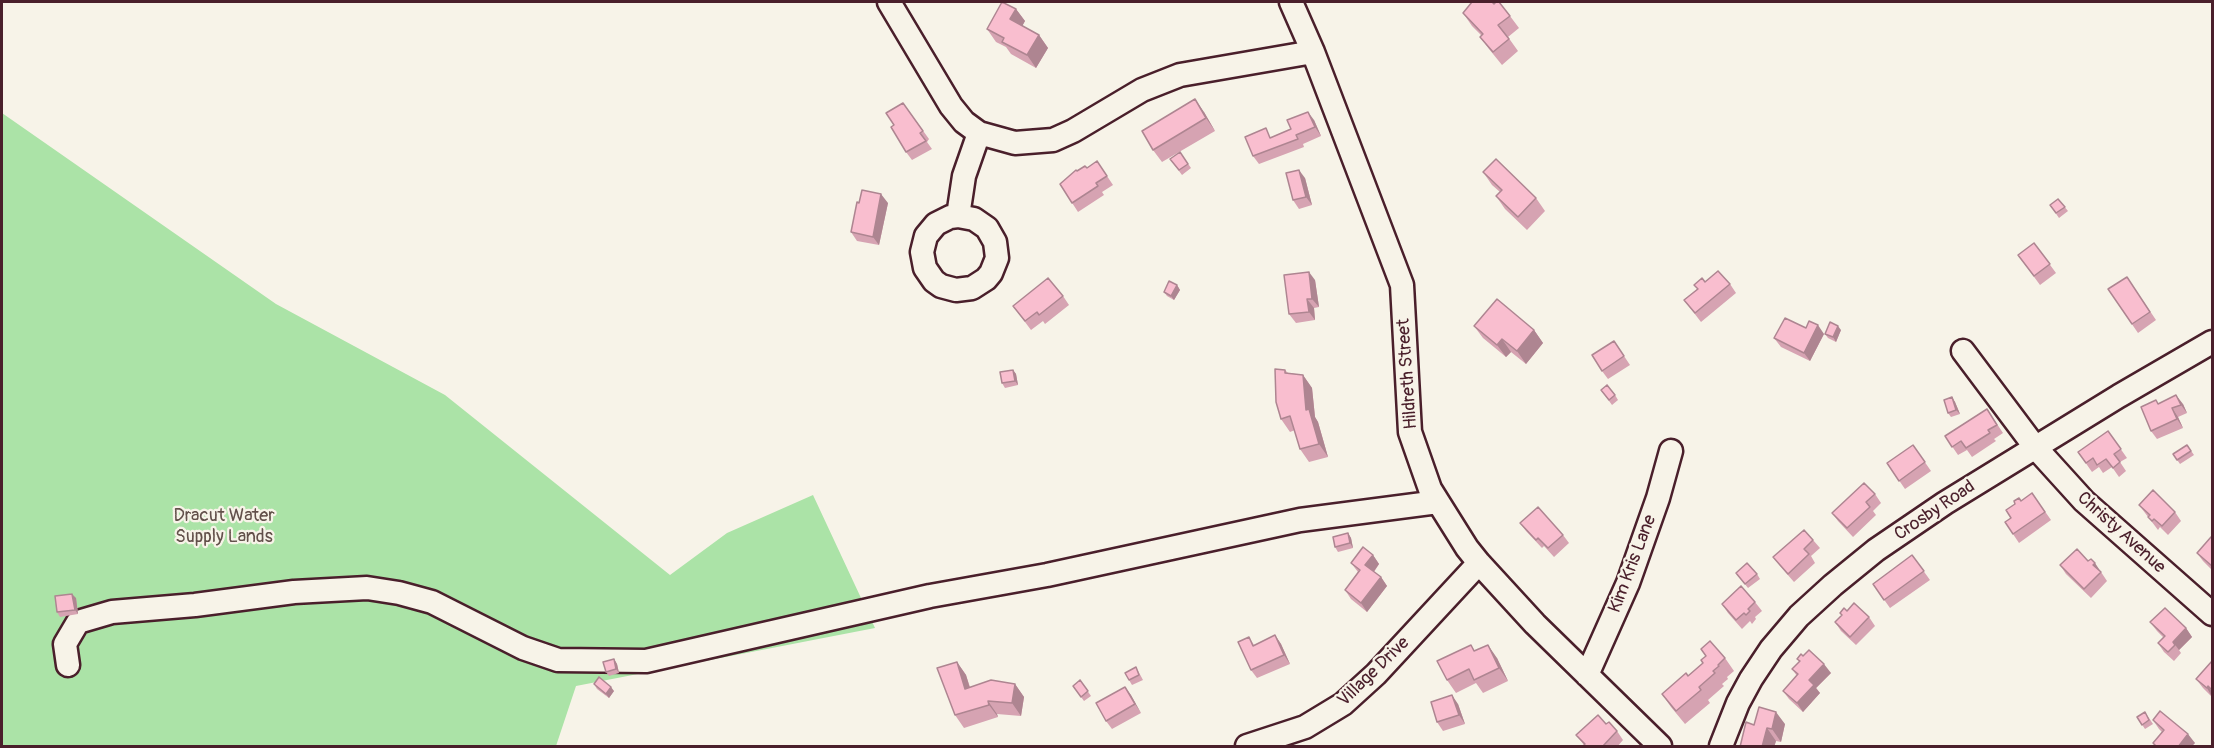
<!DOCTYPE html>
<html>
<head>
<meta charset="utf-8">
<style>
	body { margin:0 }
	#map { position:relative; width:2214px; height:748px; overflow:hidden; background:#f7f3e8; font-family:Pangolin,sans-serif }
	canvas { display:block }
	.frame { position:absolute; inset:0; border:3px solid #4a1f2b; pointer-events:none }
</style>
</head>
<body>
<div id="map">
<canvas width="2214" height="748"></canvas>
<div class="frame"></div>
</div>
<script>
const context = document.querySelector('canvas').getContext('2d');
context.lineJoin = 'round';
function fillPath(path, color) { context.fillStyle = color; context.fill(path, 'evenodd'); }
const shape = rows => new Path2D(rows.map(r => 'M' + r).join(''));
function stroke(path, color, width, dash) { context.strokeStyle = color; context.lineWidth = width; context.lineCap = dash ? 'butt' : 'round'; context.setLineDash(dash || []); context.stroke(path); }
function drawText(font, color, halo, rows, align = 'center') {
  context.font = font + ' Pangolin,sans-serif'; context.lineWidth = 4.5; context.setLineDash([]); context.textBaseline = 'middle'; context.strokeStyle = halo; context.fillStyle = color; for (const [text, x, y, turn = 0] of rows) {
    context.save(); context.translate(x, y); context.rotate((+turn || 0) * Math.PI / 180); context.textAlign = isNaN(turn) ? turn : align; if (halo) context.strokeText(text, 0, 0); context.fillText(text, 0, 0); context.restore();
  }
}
const green = shape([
	[2,113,276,304,445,395,670,575,727,533,813,495,875,628,576,686,556,746,2,746]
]);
const minor = shape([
	[889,2,951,106,964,122,979,133,1015,143,1053,140,1073,131,1142,90,1180,75,1313,52],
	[1291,2,1313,52,1402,285,1410,432,1430,489,1467,548,1479,563,1535,624,1660,746],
	[958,216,950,217,936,224,926,236,922,252,925,268,934,281,941,286,956,290,972,288,986,279,991,273,997,258,995,242,987,228,974,219,958,216,964,176,979,133],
	[1963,351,2035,447,2084,501,2212,614],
	[68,665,65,644,78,622,112,612,195,605,294,592,367,588,399,593,432,602,523,648,558,660,646,661,930,596,1047,575,1300,520,1438,502],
	[1587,675,1628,583,1658,498,1671,451],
	[1247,746,1305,727,1343,704,1376,674,1479,563],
	[1721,746,1738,703,1751,679,1771,649,1799,616,1833,585,1876,550,1945,503,2119,396,2212,342]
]);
const wall = shape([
	[1494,4,1510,16,1519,28,1508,37,1518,51,1502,65,1489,49,1480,37,1482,36,1472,26,1463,13],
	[1016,9,1025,21,1022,26,1039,35,1048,48,1036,68,1011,54,1006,47,996,42,987,29],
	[903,103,929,139,927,142,932,149,912,160,906,152,894,125],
	[1204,112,1215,131,1162,162,1153,150],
	[1314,120,1321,136,1303,144,1304,147,1259,164,1253,156,1272,137],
	[1180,152,1191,168,1182,175,1170,159],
	[1097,161,1113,185,1102,192,1104,195,1078,212,1060,184,1077,171,1087,168],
	[1483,172,1536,198,1545,211,1527,230,1505,209,1496,196,1500,192,1492,185],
	[1305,178,1312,205,1299,209,1293,200],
	[2058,199,2068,211,2059,218,2050,205],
	[859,203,888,203,879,245,857,241,851,232],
	[2034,243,2056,273,2040,285,2018,255],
	[2127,277,2156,320,2138,333,2108,289],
	[1315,280,1319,307,1314,308,1315,320,1296,323,1289,314],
	[1705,282,1730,284,1736,293,1701,322,1684,300],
	[1177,285,1180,290,1174,300,1167,296,1164,292],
	[1063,296,1069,305,1045,324,1043,321,1031,330,1013,306],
	[1474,326,1534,330,1543,343,1526,364,1511,352,1506,357,1483,338],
	[1806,328,1824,334,1810,361,1781,347,1774,338],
	[1841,330,1836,342,1828,338,1825,334],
	[1614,341,1630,365,1608,379,1602,371],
	[1013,370,1016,374,1018,385,1005,388,1002,383],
	[1285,370,1288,373,1303,375,1312,388,1315,417,1318,422,1328,457,1309,462,1300,449,1295,430,1290,432,1281,419],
	[1601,390,1615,395,1618,400,1612,405],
	[1952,397,1955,402,1960,414,1951,417,1948,413],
	[2158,403,2183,404,2187,413,2178,417,2183,428,2157,439,2151,431],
	[1987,409,2003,433,1994,439,1996,441,1972,457,1967,450,1958,455,1945,436],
	[2108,431,2127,458,2120,462,2126,471,2119,477,2112,467,2103,473,2099,467,2092,472,2078,452],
	[1913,445,1931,471,1905,489,1887,463],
	[2187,445,2194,455,2180,464,2173,454],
	[2032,493,2051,520,2019,543,2005,522,2011,518,2021,501],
	[1875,494,1881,503,1873,511,1876,515,1853,537,1838,521,1832,513],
	[2139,505,2175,512,2181,521,2168,535,2160,527,2158,530,2155,526],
	[1520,523,1563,535,1569,543,1554,557,1544,546,1542,548,1526,531],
	[1348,533,1351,538,1353,548,1338,552,1335,547],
	[2212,538,2212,570,2203,561,2197,553],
	[1813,540,1820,548,1811,556,1815,563,1794,582,1780,566,1773,557],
	[1373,555,1379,564,1374,572,1381,577,1387,586,1367,612,1351,599,1345,590,1358,572,1351,563],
	[1912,555,1930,580,1890,608,1873,584],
	[2088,561,2101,572,2107,581,2091,598,2066,574,2060,565],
	[1736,573,1757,574,1760,579,1748,588],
	[76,598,78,614,60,617,57,612],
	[1755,602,1762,611,1755,617,1756,619,1752,624,1750,621,1742,629,1728,613,1722,604],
	[1847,611,1869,617,1875,626,1856,645,1841,631,1835,622],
	[2150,622,2186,628,2192,637,2179,650,2181,653,2174,661,2164,652,2158,643,2164,638,2157,631],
	[1275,635,1281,644,1290,664,1257,678,1251,670,1249,637,1254,645],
	[1471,645,1475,651,1497,658,1508,681,1483,693,1476,683,1456,693,1447,680],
	[1701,649,1725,658,1734,671,1727,677,1728,679,1722,684,1724,686,1708,700,1710,703,1685,724,1671,707,1662,694,1688,676,1703,663,1706,656],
	[1803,656,1831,673,1816,688,1820,693,1803,712,1789,699,1783,691,1797,676,1792,669,1799,662,1797,659],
	[614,659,617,664,619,673,609,676,606,672],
	[2212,661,2212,697,2203,688,2196,679],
	[957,662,966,675,970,687,1015,684,1024,697,1021,716,997,714,998,717,964,728,955,715],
	[1136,667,1143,680,1132,685,1129,680],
	[1080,680,1091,696,1084,701,1073,686],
	[594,684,614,691,609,698,597,689],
	[1125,687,1141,713,1112,729,1106,721],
	[1458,704,1465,724,1443,731,1437,722],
	[2145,712,2153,724,2145,729,2137,717],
	[2153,720,2195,743,2191,747,2155,747,2153,743,2162,732,2159,729],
	[1606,724,1617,731,1623,740,1617,747,1582,747,1584,745,1576,735],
	[1785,724,1781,742,1776,741,1774,747,1740,747,1754,725]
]);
const shadedWall = shape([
	[1016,9,1025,21,1019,32,1010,19],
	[1039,35,1048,48,1036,68,1027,55],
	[1195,99,1204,112,1215,131,1206,118],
	[1308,112,1314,120,1321,136,1315,127],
	[1299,170,1305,178,1312,205,1306,197],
	[881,194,888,203,879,245,873,237],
	[1309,272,1315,280,1319,307,1312,299],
	[1177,285,1180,290,1174,300,1171,296],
	[1307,299,1314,308,1315,320,1309,312],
	[1818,325,1824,334,1810,361,1804,353],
	[1838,326,1841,330,1836,342,1833,337],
	[1534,330,1543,343,1526,364,1517,351],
	[1502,339,1511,352,1506,357,1497,345],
	[1013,370,1016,374,1018,385,1015,381],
	[1303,375,1312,388,1315,417,1318,422,1328,457,1319,444,1306,410],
	[2176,395,2183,404,2187,413,2181,405],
	[1952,397,1955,402,1960,414,1956,410],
	[2172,408,2178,417,2183,428,2177,419],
	[1348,533,1351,538,1353,548,1350,543],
	[1373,555,1379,564,1372,574,1365,565],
	[2095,563,2101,572,2099,574,2093,565],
	[1381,577,1387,586,1367,612,1361,603],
	[72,594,76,598,78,614,75,610],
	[2186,628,2192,637,2179,650,2173,642],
	[1275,635,1281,644,1290,664,1284,655],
	[1488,645,1497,658,1508,681,1499,668],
	[614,659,617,664,619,673,616,669],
	[957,662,966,675,974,702,965,689],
	[1824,664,1831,673,1816,688,1820,693,1803,712,1797,703,1809,680],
	[1015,684,1024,697,1021,716,1012,703],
	[2208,686,2212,692,2212,697,2207,688],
	[611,687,614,691,609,698,606,694],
	[1125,687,1131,695,1141,713,1135,704],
	[1452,695,1458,704,1465,724,1459,715],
	[988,701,997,714,998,717,989,705],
	[1776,712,1785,724,1781,742,1772,729],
	[1767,728,1776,741,1774,747,1762,747],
	[2188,734,2195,743,2191,747,2178,747]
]);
const building = shape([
	[1002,2,1016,9,1010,19,1039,35,1027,55,1002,42,1004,38,987,29,1002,2],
	[1471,2,1492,2,1494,4,1496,2,1499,2,1510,16,1498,25,1509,39,1493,52,1480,37,1483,34,1463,13,1472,2,1471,2],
	[1195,99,1206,118,1153,150,1142,131,1195,99],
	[903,103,923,131,920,133,926,141,906,152,891,127,894,125,886,113,903,103],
	[1308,112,1315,127,1296,135,1298,139,1253,156,1245,137,1266,128,1270,138,1291,129,1287,120,1308,112],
	[1180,152,1188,164,1179,170,1170,159,1180,152],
	[1496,159,1536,198,1518,217,1496,196,1502,190,1483,172,1496,159],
	[1097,161,1107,176,1096,183,1098,186,1072,203,1060,184,1076,170,1077,171,1085,166,1087,168,1097,161],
	[1299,170,1306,197,1293,200,1286,173,1299,170],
	[862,190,881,194,873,237,851,232,857,202,859,203,862,190],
	[2058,199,2065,207,2056,213,2050,205,2058,199],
	[2034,243,2050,264,2034,276,2018,255,2034,243],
	[1718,271,1730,284,1695,313,1684,300,1698,289,1694,285,1702,278,1705,282,1718,271],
	[1309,272,1312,299,1307,299,1309,312,1289,314,1284,275,1309,272],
	[2127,277,2150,312,2132,324,2108,289,2127,277],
	[1048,278,1063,296,1039,315,1037,312,1025,321,1013,306,1048,278],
	[1169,281,1177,285,1171,296,1164,292,1169,281],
	[1497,299,1534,330,1517,351,1502,339,1497,345,1474,326,1497,299],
	[1785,318,1806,328,1809,321,1818,325,1804,353,1774,338,1785,318],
	[1830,322,1838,326,1833,337,1825,334,1830,322],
	[1614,341,1624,356,1602,371,1592,355,1614,341],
	[1275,369,1285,370,1285,373,1303,375,1306,410,1309,409,1319,444,1300,449,1290,416,1281,419,1276,402,1275,369],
	[1013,370,1015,381,1002,383,1000,372,1013,370],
	[1607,385,1615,395,1609,400,1601,390,1607,385],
	[2176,395,2181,405,2172,408,2177,419,2151,431,2141,407,2156,400,2158,404,2176,395],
	[1952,397,1956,410,1948,413,1944,400,1952,397],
	[1987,409,1997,425,1988,430,1990,433,1966,448,1961,441,1952,447,1945,436,1987,409],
	[2108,431,2121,449,2114,454,2120,462,2113,468,2106,459,2097,465,2093,458,2086,463,2078,452,2108,431],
	[1913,445,1925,462,1899,481,1887,463,1913,445],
	[2187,445,2191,451,2177,460,2173,454,2187,445],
	[1864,483,1875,494,1866,502,1870,507,1847,528,1832,513,1864,483],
	[2153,490,2175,512,2162,526,2154,519,2152,521,2148,517,2150,515,2139,505,2153,490],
	[2032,493,2045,512,2013,534,2005,522,2011,518,2006,510,2015,504,2014,501,2019,498,2021,501,2032,493],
	[1538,507,1563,535,1548,548,1538,538,1536,540,1520,523,1538,507],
	[1804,530,1813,540,1804,549,1809,554,1788,574,1773,557,1804,530],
	[1348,533,1350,543,1335,547,1333,537,1348,533],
	[2211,537,2212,538,2212,566,2197,553,2211,537],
	[1363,547,1373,555,1365,565,1381,577,1361,603,1345,590,1360,570,1351,563,1363,547],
	[2077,549,2088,561,2091,559,2095,563,2093,565,2101,572,2084,589,2060,565,2077,549],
	[1912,555,1924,571,1884,600,1873,584,1912,555],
	[1747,563,1757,574,1745,584,1736,573,1747,563],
	[1741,586,1755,602,1748,609,1750,611,1746,615,1744,613,1736,620,1722,604,1741,586],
	[72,594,75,610,57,612,55,596,72,594],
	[1854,603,1869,617,1850,637,1835,622,1842,615,1840,613,1844,608,1847,611,1854,603],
	[2165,608,2186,628,2173,642,2175,645,2168,652,2158,643,2165,636,2150,622,2165,608],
	[1275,635,1284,655,1251,670,1238,642,1249,637,1253,646,1275,635],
	[1710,641,1725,658,1718,665,1719,666,1713,671,1715,673,1699,687,1701,690,1676,711,1662,694,1686,673,1688,676,1703,663,1701,660,1706,656,1701,649,1710,641],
	[1471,645,1474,651,1488,645,1499,668,1474,680,1469,669,1447,680,1437,661,1471,645],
	[1809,650,1824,664,1809,680,1814,685,1797,703,1783,691,1798,674,1792,669,1800,661,1797,659,1801,654,1803,656,1809,650],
	[614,659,616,669,606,672,603,662,614,659],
	[2212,661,2212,690,2208,686,2207,688,2196,679,2212,661],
	[957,662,965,689,991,680,1015,684,1012,703,988,701,989,705,955,715,937,668,957,662],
	[1136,667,1139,675,1129,680,1125,673,1136,667],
	[599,677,611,687,606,694,594,684,599,677],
	[1080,680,1088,691,1081,697,1073,686,1080,680],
	[1125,687,1135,704,1106,721,1096,703,1125,687],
	[1452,695,1459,715,1437,722,1431,702,1452,695],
	[1759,707,1776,712,1772,729,1767,728,1762,747,1740,747,1746,722,1754,725,1759,707],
	[2160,711,2188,734,2178,747,2157,747,2153,743,2164,730,2153,720,2160,711],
	[2145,712,2149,720,2142,725,2137,717,2145,712],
	[1598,715,1606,724,1609,722,1617,731,1602,747,1582,747,1585,744,1576,735,1598,715]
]);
const streetNames = [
	["Hildreth Street",1408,374,-94],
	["Crosby Road",1935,511,-34],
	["Christy Avenue",2121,533,42],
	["Kim Kris Lane",1633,564,-69],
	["Village Drive",1374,672,-44]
];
const parkNames = [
	["Dracut Water",224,516],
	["Supply Lands",224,537]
];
fillPath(green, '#abe3a7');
stroke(minor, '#4a1f2b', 27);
stroke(minor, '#f7f3e8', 22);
fillPath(wall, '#d6a3b2');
fillPath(shadedWall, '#ae8591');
fillPath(building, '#f9becf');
stroke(building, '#ae8591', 1.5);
drawText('18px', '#4a1f2b', '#f7f3e8', streetNames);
drawText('18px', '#62504a', '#f7f3e8', parkNames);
</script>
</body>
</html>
